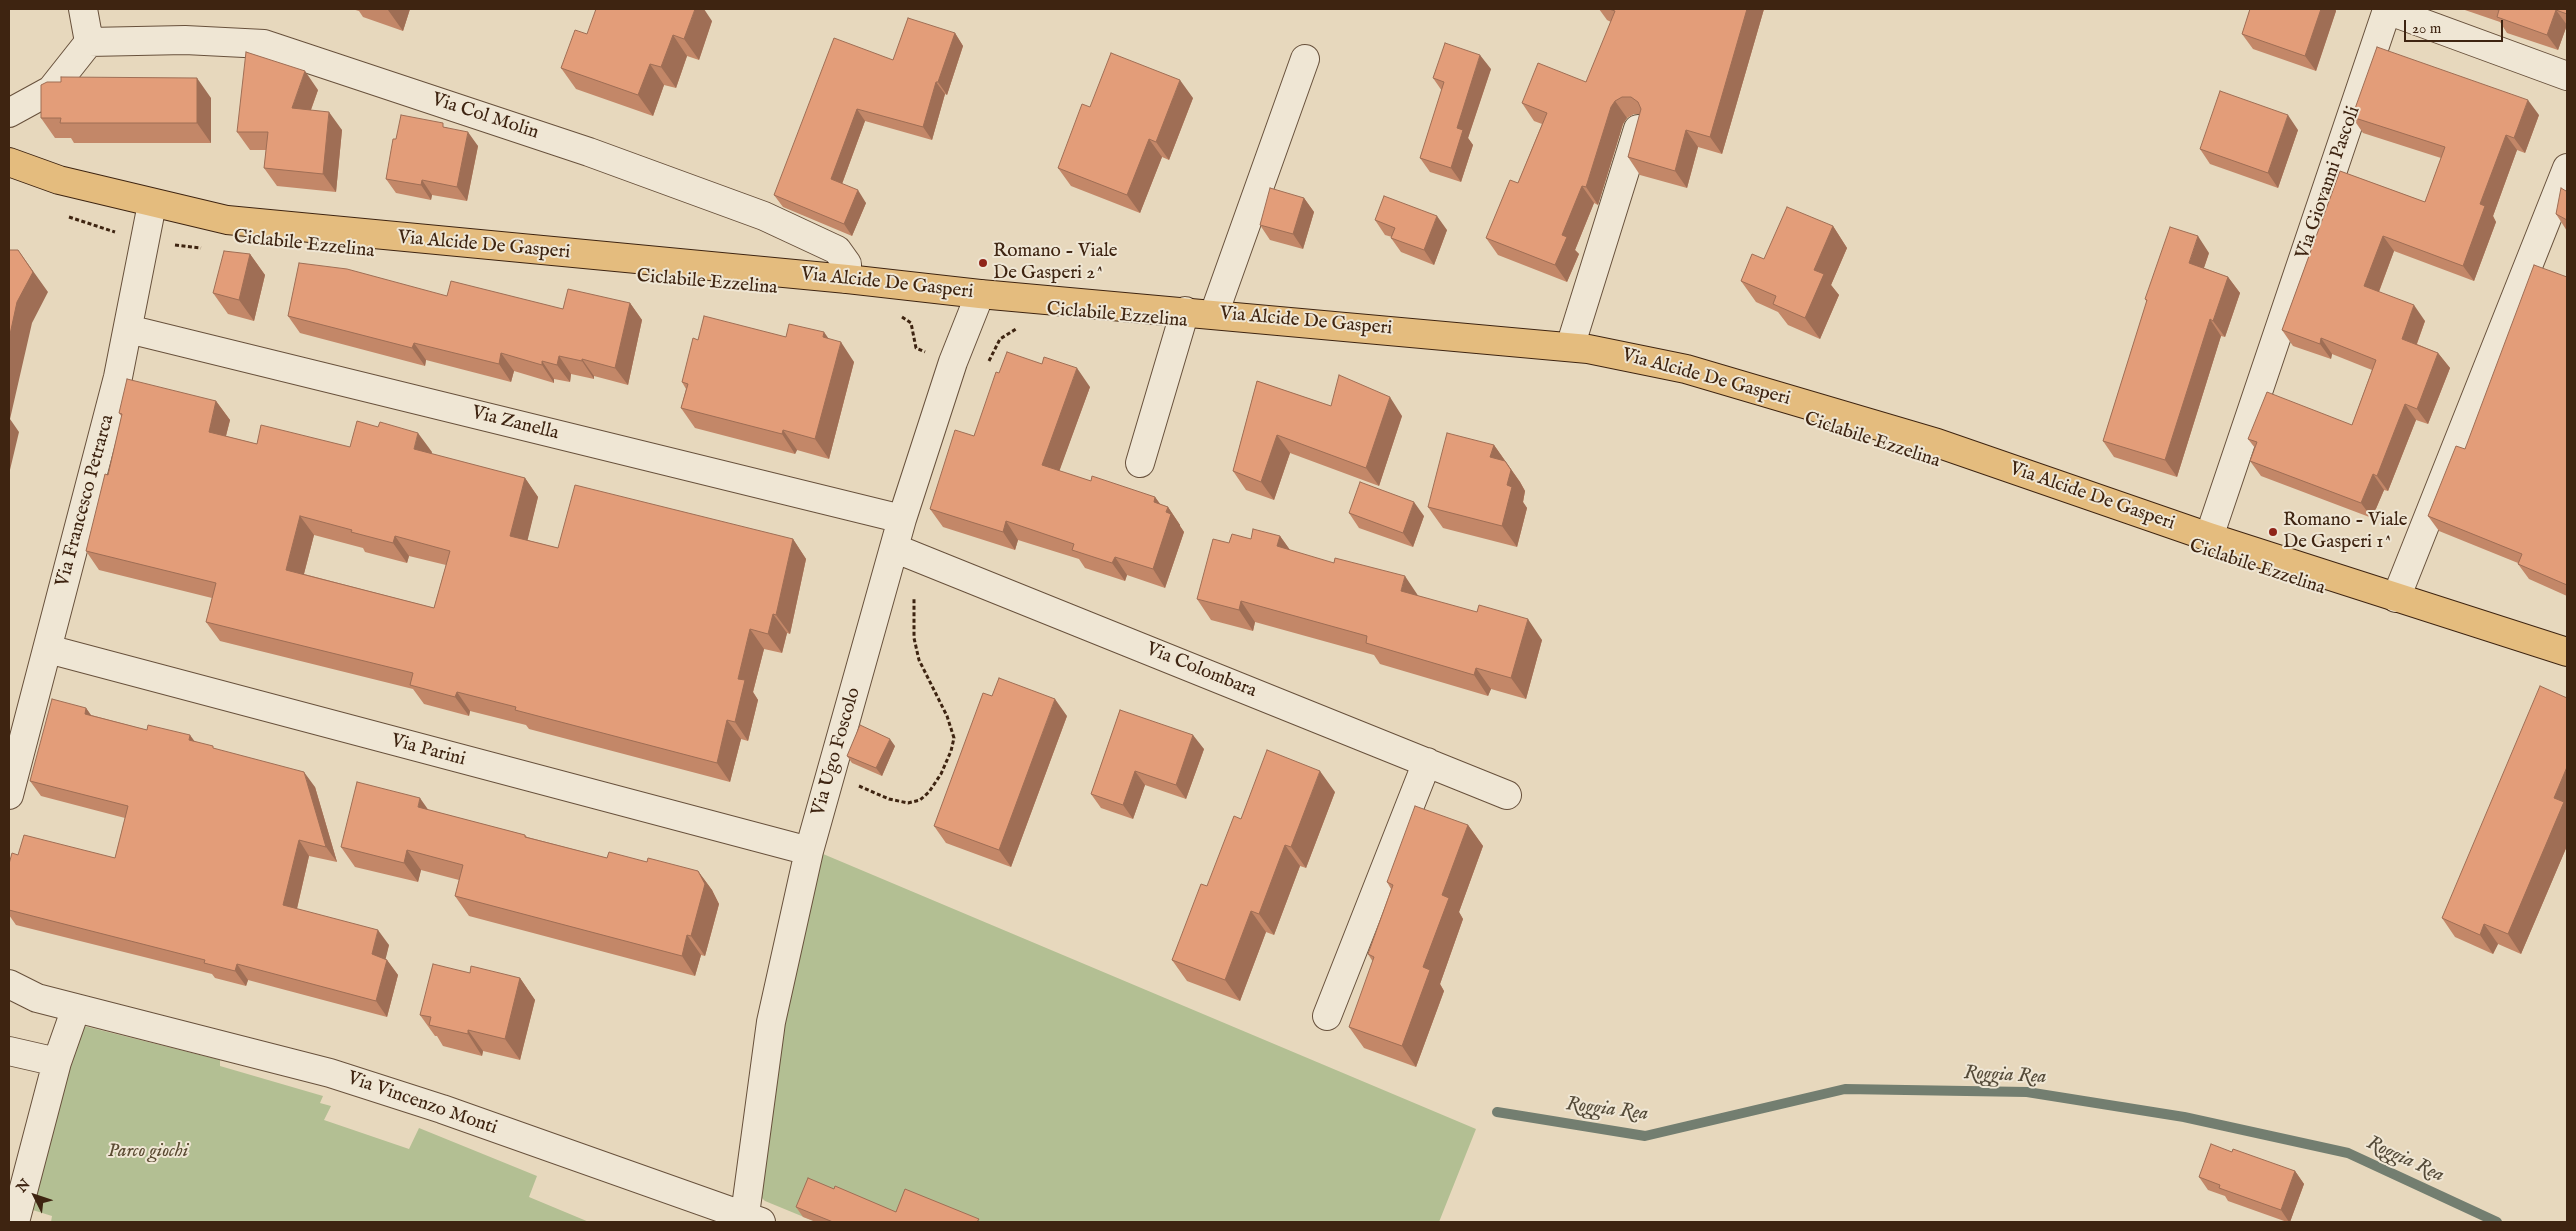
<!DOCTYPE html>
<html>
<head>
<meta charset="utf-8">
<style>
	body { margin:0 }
	#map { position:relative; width:2576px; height:1231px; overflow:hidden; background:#e7d8bd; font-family:"IM FELL English",serif }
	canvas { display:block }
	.frame { position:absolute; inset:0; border:10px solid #3e2411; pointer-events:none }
	.north { position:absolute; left:10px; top:1171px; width:50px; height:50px; -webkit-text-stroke:4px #efe6d4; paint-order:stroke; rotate:311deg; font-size:14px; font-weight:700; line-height:20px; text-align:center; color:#3e2411 }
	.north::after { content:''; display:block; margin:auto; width:18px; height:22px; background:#3e2411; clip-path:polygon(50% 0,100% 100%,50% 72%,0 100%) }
	.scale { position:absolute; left:2404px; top:20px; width:99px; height:22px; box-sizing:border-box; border:2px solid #3e2411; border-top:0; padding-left:6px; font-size:15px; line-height:18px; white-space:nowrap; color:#3e2411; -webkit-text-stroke:4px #efe6d4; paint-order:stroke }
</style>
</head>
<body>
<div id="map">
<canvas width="2576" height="1231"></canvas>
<div class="frame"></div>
<div class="north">N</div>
<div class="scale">20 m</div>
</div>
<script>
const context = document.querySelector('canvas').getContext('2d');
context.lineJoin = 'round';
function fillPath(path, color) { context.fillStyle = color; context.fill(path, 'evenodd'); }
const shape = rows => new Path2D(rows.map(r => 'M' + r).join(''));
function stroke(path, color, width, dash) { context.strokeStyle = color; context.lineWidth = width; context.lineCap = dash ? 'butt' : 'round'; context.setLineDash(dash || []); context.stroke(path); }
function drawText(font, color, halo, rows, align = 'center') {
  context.font = font + ' "IM FELL English",serif'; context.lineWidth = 4; context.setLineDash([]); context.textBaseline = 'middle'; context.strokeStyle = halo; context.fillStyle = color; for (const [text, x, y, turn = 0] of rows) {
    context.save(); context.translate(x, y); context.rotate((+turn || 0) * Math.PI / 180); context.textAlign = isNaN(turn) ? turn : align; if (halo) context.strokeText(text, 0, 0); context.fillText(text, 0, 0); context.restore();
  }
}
const green = shape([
	[816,851,1476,1129,1439,1222,816,1222,765,1201,760,1196,764,1091],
	[84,1026,220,1060,220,1066,323,1096,320,1103,331,1106,324,1120,409,1149,419,1128,537,1176,529,1197,589,1222,51,1222,52,1216,23,1207,56,1079]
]);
const stream = shape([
	[1497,1112,1645,1136,1845,1089,2027,1092,2184,1117,2348,1153,2497,1222]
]);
const path = shape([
	[69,217,115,232],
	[175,245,201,248],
	[902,317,911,323,916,348,925,352],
	[989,361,1000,339,1016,329],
	[859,786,889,799,908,803,920,800,929,792,941,774,951,751,954,738,947,716,919,660,914,638,914,597]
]);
const minor = shape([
	[89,42,185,40,264,44,589,152,764,216,837,250,847,264,847,279],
	[9,113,51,90,89,42,83,9],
	[1214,314,1305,59],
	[128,329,902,519],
	[1570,347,1638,129],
	[1140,463,1185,311],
	[2209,537,2387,10,2567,76],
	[894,548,1507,795],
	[2396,598,2567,168],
	[48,649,809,851],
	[9,795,118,377,152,204],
	[9,984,37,998,76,1008,57,1062,15,1222],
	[76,1008,330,1073,442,1109,761,1222],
	[1327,1016,1427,762],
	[9,1051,57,1062],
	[744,1222,771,1022,809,851,902,519,953,362,980,294]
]);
const major = shape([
	[9,162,59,180,227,220,847,279,980,294,1588,349,1686,369,1937,443,2209,537,2567,652]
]);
const wall = shape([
	[352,9,410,9,403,31,363,17,359,11],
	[1599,9,1764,9,1722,154,1698,147,1687,188,1640,175,1628,157,1640,114,1634,114,1627,118,1623,124,1598,205,1594,203,1575,250,1579,254,1567,282,1498,255,1486,238,1518,183,1542,124,1534,121,1522,103,1586,82,1611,22,1607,20],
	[2250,9,2335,9,2336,11,2316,71,2253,49,2242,34],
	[2462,9,2567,9,2567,26,2567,25,2558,50,2507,33,2500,22],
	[712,21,699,60,687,56,676,88,664,85,653,116,576,89,561,68,587,34],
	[955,33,963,46,947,95,945,94,932,140,865,121,842,184,866,203,852,236,783,207,774,195,893,60],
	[1491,69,1468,138,1473,145,1461,182,1430,172,1420,158,1442,91,1433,78],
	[318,90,311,110,342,130,336,192,277,186,264,168,266,150,250,150,237,132],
	[211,98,211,143,74,143,71,138,55,138,41,118],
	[1193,98,1169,160,1162,157,1140,213,1071,186,1058,168,1090,107],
	[2539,115,2525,153,2517,150,2493,216,2496,222,2474,281,2394,251,2379,292,2425,321,2417,344,2438,353,2450,368,2428,424,2416,420,2388,491,2384,490,2372,518,2261,476,2250,461,2255,448,2248,439,2352,425,2372,370,2332,354,2331,359,2293,346,2282,330,2340,171,2425,202,2441,158,2363,133,2352,117],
	[446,127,478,146,467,201,432,195,431,200,396,193,386,179,396,139],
	[2298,130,2278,188,2210,164,2200,149],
	[2567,189,2567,231,2556,214],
	[1304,198,1314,212,1303,249,1270,240,1260,225],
	[1375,220,1447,230,1434,265,1401,252,1391,238,1392,237,1385,235],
	[1833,226,1847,248,1831,285,1839,295,1820,339,1788,325,1778,312,1756,302,1741,281,1764,259],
	[2209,253,2204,268,2228,277,2240,293,2225,337,2221,336,2177,477,2114,457,2103,441,2147,302,2145,299],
	[250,254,265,275,254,321,228,314,213,293],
	[2567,277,2567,596,2529,579,2518,564,2518,563,2439,531,2428,516,2465,449],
	[447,296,563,309,630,303,642,320,628,385,594,376,594,379,571,374,570,382,554,379,554,383,514,371,511,382,426,360,425,366,300,333,288,316],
	[786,337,828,339,854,362,829,459,797,450,795,454,695,428,681,408,686,389,682,382],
	[999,373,1090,387,1059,471,1091,481,1155,497,1160,504,1168,507,1180,525,1180,526,1184,532,1165,588,1127,575,1125,581,1085,568,1079,559,1018,540,1015,550,943,527,930,509,974,436],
	[1257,381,1331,406,1402,416,1379,486,1290,453,1274,500,1246,490,1233,471],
	[216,401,230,420,226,436,257,444,350,447,432,452,431,454,525,478,538,497,527,540,558,548,793,539,806,559,790,634,787,633,782,653,764,649,753,692,758,700,748,741,741,739,730,782,529,729,526,725,470,711,469,716,424,704,413,689,220,641,206,622,212,598,99,570,86,551,108,475,122,417,119,413],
	[314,535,363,548,365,552,407,563,409,556,446,565,434,608,304,574],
	[1494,445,1520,482,1525,491,1523,502,1527,508,1517,547,1443,528,1428,507],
	[1349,513,1424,516,1413,547,1359,528],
	[1280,536,1290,550,1542,640,1526,699,1491,689,1488,696,1380,664,1374,655,1255,622,1253,631,1211,620,1197,599,1229,543,1251,539],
	[2567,698,2567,846,2521,954,2498,944,2493,954,2455,937,2442,918],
	[86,708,91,715,147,730,194,741,315,787,337,862,309,856,297,909,389,945,385,959,387,960,398,975,387,1017,248,980,246,986,215,978,212,974,16,925,9,915,9,864,18,855,115,858,125,818,41,796,30,781],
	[1120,710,1204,749,1186,799,1145,785,1133,819,1101,808,1091,794],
	[1067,716,1011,867,946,843,934,826],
	[895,746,882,776,852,763,847,756],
	[1335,792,1306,868,1300,866,1274,935,1266,932,1240,1001,1187,981,1172,960,1207,886,1241,819],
	[429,810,525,835,527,837,607,858,647,862,698,871,712,890,719,904,705,956,701,955,695,976,469,916,455,896,459,880,421,870,418,882,355,867,341,847],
	[1468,825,1483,846,1459,912,1463,919,1440,984,1444,991,1416,1067,1364,1048,1349,1027,1373,962,1368,954,1391,889,1387,882],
	[470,973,520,978,535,1000,520,1060,483,1051,482,1056,443,1046,437,1036,435,1036,420,1015],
	[2232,1152,2295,1171,2304,1184,2290,1222,2287,1222,2228,1201,2225,1196,2208,1190,2199,1177],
	[834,1189,896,1212,977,1222,816,1222,803,1217,796,1207]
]);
const shadedWall = shape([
	[388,9,410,9,403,31,388,10],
	[695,9,704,9,712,21,699,60,684,39],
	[1747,9,1764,9,1722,154,1710,137],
	[2321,9,2335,9,2336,11,2316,71,2305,56],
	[2556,10,2567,25,2558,50,2547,35],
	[955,33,963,46,947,95,938,82],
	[673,35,687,56,676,88,661,67],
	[1480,55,1491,69,1468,138,1473,145,1461,182,1451,168,1457,128],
	[650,64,664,85,653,116,638,95],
	[305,71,318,90,305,126,292,108],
	[197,78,211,98,211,143,197,123],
	[1180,80,1193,98,1169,160,1156,142],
	[936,82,945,94,932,140,923,127],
	[2528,100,2539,115,2525,153,2514,138],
	[1615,101,1627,118,1623,124,1598,205,1586,187,1611,107],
	[857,109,865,121,839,192,831,179],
	[329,112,342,130,336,192,323,174],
	[2288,115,2298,130,2278,188,2268,173],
	[1686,130,1698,147,1687,188,1675,171],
	[468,132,478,146,467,201,457,187],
	[2506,135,2517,150,2493,216,2496,222,2474,281,2463,266,2480,204],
	[1149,139,1162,157,1140,213,1127,195],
	[422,180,432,195,431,200,421,185],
	[1582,186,1594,203,1575,250,1579,254,1567,282,1555,265,1562,235],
	[858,190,866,203,852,236,844,224],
	[1304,198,1314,212,1303,249,1293,234],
	[1437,216,1447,230,1434,265,1424,250],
	[1833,226,1847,248,1831,285,1839,295,1820,339,1805,318,1814,270],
	[2198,236,2209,253,2200,279,2189,263],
	[2383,236,2394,251,2375,302,2364,286],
	[18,250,48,292,32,323,10,419,19,432,9,474,9,339],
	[250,254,265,275,254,321,239,300],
	[2228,277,2240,293,2225,337,2213,321],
	[630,303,642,320,628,385,615,368],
	[2414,305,2425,321,2413,354,2402,339],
	[2210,319,2221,336,2177,477,2165,460],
	[824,332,838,352,823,337],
	[2321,338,2332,354,2331,359,2320,344],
	[841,342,854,362,829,459,815,439],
	[414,343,426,360,425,366,412,348],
	[501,353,514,371,511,382,499,364],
	[2438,353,2450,368,2428,424,2417,409],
	[559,356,571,374,570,382,557,365],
	[582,359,594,376,594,379,582,361],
	[542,361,554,379,554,383,542,365],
	[1077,368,1090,387,1055,483,1042,465],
	[1390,397,1402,416,1379,486,1366,468],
	[216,401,230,420,222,451,209,432],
	[2405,404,2416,420,2388,491,2377,476],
	[783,430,797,450,795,454,782,434],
	[418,433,432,452,427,469,414,449],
	[1277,435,1290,453,1274,500,1261,482],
	[1494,445,1520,482,1525,491,1523,502,1527,508,1517,547,1502,526,1507,485,1490,457],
	[2373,474,2384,490,2372,518,2361,503],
	[525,478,538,497,524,555,510,536],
	[1155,497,1168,515,1154,502],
	[1414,502,1424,516,1413,547,1403,533],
	[1168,507,1180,525,1180,526,1184,532,1165,588,1153,569],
	[300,516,314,535,300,589,286,570],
	[1006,521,1018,540,1015,550,1003,532],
	[395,536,409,556,407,563,393,543],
	[1280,536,1295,557,1277,546],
	[793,539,806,559,790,634,776,615],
	[1115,557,1127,575,1125,581,1112,563],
	[1405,576,1419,597,1401,591],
	[1241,601,1255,622,1253,631,1239,610],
	[773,614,787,633,782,653,768,634],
	[1528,619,1542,640,1526,699,1511,678],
	[750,629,764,649,753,692,758,700,748,741,735,722,738,679],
	[1476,668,1491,689,1488,696,1474,675],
	[457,692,470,711,469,716,455,697],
	[1055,699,1067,716,1011,867,999,850],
	[86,708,97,724,85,714],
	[727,720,741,739,730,782,717,763],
	[190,735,201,750,189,740],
	[1193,735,1204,749,1186,799,1176,785],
	[890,739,895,746,882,776,876,768],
	[2567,767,2567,846,2521,954,2508,934,2554,798],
	[1135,771,1145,785,1133,819,1123,805],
	[1320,771,1335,792,1306,868,1291,847],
	[304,772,315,787,337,862,326,847],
	[420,798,434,818,418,807],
	[1468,825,1483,846,1459,912,1463,919,1440,984,1444,991,1416,1067,1402,1046,1442,895],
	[299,840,309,856,294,921,283,905],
	[1285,845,1300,866,1274,935,1259,914],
	[407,850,421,870,418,882,404,863],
	[698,871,712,890,719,904,705,956,691,936],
	[1251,911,1266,932,1240,1001,1225,980],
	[2484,924,2498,944,2493,954,2480,935],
	[378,930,389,945,383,970,372,954],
	[687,935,701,955,695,976,682,956],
	[387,960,398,975,387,1017,376,1001],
	[237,964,248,980,246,986,235,971],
	[520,978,535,1000,520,1060,505,1039],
	[468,1030,483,1051,482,1056,468,1034],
	[2295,1171,2304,1184,2290,1222,2289,1222,2281,1210]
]);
const building = shape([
	[596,9,695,9,684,39,673,35,661,67,650,64,638,95,561,68,575,30,587,34,596,9],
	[1609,9,1747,9,1710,137,1686,130,1675,171,1628,157,1641,109,1638,102,1631,97,1622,97,1615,101,1611,107,1586,187,1582,186,1562,235,1567,237,1555,265,1486,238,1510,180,1518,183,1547,113,1522,103,1538,63,1586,82,1615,11,1609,9],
	[2250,9,2321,9,2305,56,2242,34,2250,9],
	[2495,9,2567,9,2567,14,2556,10,2547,35,2497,17,2499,10,2495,9],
	[908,18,955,33,938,82,936,82,923,127,857,109,831,179,858,190,844,224,774,195,834,38,893,60,908,18],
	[1445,43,1480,55,1457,128,1463,130,1451,168,1420,158,1444,82,1433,78,1445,43],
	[2377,47,2528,100,2514,138,2506,135,2480,204,2485,206,2463,266,2383,236,2364,286,2414,305,2402,339,2438,353,2417,409,2405,404,2377,476,2373,474,2361,503,2250,461,2257,442,2248,439,2267,392,2352,425,2376,360,2321,338,2320,344,2282,330,2340,171,2425,202,2445,147,2352,117,2377,47],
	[246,52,305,71,292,108,329,112,323,174,264,168,268,132,237,132,246,52],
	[1111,53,1180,80,1156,142,1149,139,1127,195,1058,168,1082,104,1090,107,1111,53],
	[61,77,197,78,197,123,60,123,61,118,41,118,41,85,47,82,61,82,61,77],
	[2220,91,2288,115,2268,173,2200,149,2220,91],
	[401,115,443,123,443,127,468,132,457,187,422,180,421,185,386,179,393,139,396,139,401,115],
	[1270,188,1304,198,1293,234,1260,225,1270,188],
	[2561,188,2566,191,2567,189,2567,220,2556,214,2561,188],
	[1384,196,1437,216,1424,250,1391,238,1395,228,1375,220,1384,196],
	[1787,207,1833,226,1814,270,1824,274,1805,318,1773,304,1776,296,1741,281,1752,254,1764,259,1787,207],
	[2170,227,2198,236,2189,263,2228,277,2213,321,2210,319,2165,460,2103,441,2147,300,2145,299,2170,227],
	[9,250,18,250,33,272,17,302,9,339,9,250],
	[224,251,250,254,239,300,213,293,224,251],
	[299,263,347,269,447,296,451,281,563,309,568,289,630,303,615,368,582,359,582,361,559,356,557,365,542,361,542,365,501,353,499,364,414,343,412,348,288,316,299,263],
	[2534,265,2567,277,2567,585,2518,564,2522,554,2428,516,2456,446,2465,449,2534,265],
	[704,316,786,337,789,324,824,332,823,337,841,342,815,439,783,430,782,434,681,408,688,384,682,382,693,338,698,340,704,316],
	[1007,352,1042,364,1044,357,1077,368,1042,465,1091,481,1092,476,1155,497,1154,502,1168,507,1166,512,1171,514,1153,569,1115,557,1112,563,1072,550,1074,544,1006,521,1003,532,930,509,955,430,974,436,996,372,999,373,1007,352],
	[1339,375,1390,397,1366,468,1277,435,1261,482,1233,471,1257,381,1331,406,1339,375],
	[127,379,216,401,209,432,257,444,261,425,350,447,357,421,378,427,380,422,418,433,414,449,525,478,510,536,558,548,575,485,793,539,776,615,773,614,768,634,750,629,738,679,745,680,735,722,727,720,717,763,515,710,516,707,457,692,455,697,410,685,413,673,206,622,216,583,86,551,105,474,108,475,122,414,119,413,127,379],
	[300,516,352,530,351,532,393,543,395,536,450,551,434,608,286,570,300,516],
	[1447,433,1494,445,1490,457,1505,461,1511,470,1507,485,1512,487,1502,526,1428,507,1447,433],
	[1360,482,1414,502,1403,533,1349,513,1360,482],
	[1253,529,1280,536,1277,546,1334,563,1335,558,1405,576,1401,591,1477,612,1479,605,1528,619,1511,678,1476,668,1474,675,1366,643,1367,636,1241,601,1239,610,1197,599,1213,539,1229,543,1232,534,1251,539,1253,529],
	[999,678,1055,699,999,850,934,826,983,693,992,696,999,678],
	[2540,686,2567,698,2567,767,2554,798,2564,802,2508,934,2484,924,2480,935,2442,918,2540,686],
	[52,699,86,708,85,714,147,730,148,725,190,735,189,740,213,746,213,748,304,772,326,847,299,840,283,905,378,930,372,954,387,960,376,1001,237,964,235,971,204,963,205,960,9,910,9,864,12,853,18,855,24,835,115,858,128,806,30,781,52,699],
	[1120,710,1193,735,1176,785,1135,771,1123,805,1091,794,1120,710],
	[860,725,890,739,876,768,847,756,860,725],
	[1267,750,1320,771,1291,847,1285,845,1259,914,1251,911,1225,980,1172,960,1201,884,1207,886,1234,816,1241,819,1267,750],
	[357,782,420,798,418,807,525,835,525,837,607,858,609,852,647,862,648,858,698,871,705,884,691,936,687,935,682,956,455,896,463,865,407,850,404,863,341,847,357,782],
	[1415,806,1468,825,1442,895,1449,898,1423,967,1430,970,1402,1046,1349,1027,1374,957,1368,954,1393,885,1387,882,1415,806],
	[433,964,470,973,471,966,520,978,505,1039,468,1030,468,1034,429,1025,431,1017,420,1015,433,964],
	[2211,1144,2232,1152,2233,1149,2295,1171,2281,1210,2219,1188,2220,1185,2199,1177,2211,1144],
	[808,1178,834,1189,835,1186,896,1212,905,1189,979,1219,977,1222,833,1222,796,1207,808,1178]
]);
const markers = [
	[983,263,5,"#8f2418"],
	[2273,532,5,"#8f2418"]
];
const streetNames = [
	["Via Col Molin",485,117,18],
	["Via Giovanni Pascoli",2329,183,-71],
	["Ciclabile Ezzelina",304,245,6],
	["Via Alcide De Gasperi",484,246,5],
	["Ciclabile Ezzelina",707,283,5],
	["Via Alcide De Gasperi",887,284,6],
	["Ciclabile Ezzelina",1117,316,5],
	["Via Alcide De Gasperi",1306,322,5],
	["Via Alcide De Gasperi",1706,378,15],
	["Via Zanella",515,424,14],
	["Ciclabile Ezzelina",1872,441,18],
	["Via Alcide De Gasperi",2092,497,19],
	["Via Francesco Petrarca",86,501,-75],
	["Ciclabile Ezzelina",2257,568,18],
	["Via Colombara",1201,671,22],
	["Via Parini",428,751,15],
	["Via Ugo Foscolo",837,752,-74],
	["Via Vincenzo Monti",422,1104,19]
];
const poiNames = [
	["Romano - Viale",993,252],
	["De Gasperi 2^",993,274],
	["Romano - Viale",2283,521],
	["De Gasperi 1^",2283,543]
];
const parkNames = [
	["Parco giochi",148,1152]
];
const waterNames = [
	["Roggia Rea",2005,1076,3],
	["Roggia Rea",1607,1110,7],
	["Roggia Rea",2405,1160,25]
];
fillPath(green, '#b3bf93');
stroke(stream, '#737e70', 10);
stroke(minor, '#68513c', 30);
stroke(major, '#3e2411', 30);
stroke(path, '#3e2411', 3, [4, 2.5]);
stroke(minor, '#efe6d4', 28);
stroke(major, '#e4bc7e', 28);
fillPath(wall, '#c38768');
fillPath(shadedWall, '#9f6e55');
fillPath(building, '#e39d79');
stroke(building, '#9f6e55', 1);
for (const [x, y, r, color] of markers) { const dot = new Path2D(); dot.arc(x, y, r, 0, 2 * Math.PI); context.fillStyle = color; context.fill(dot); stroke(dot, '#efe6d4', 2); }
drawText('19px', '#3e2411', '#efe6d4', streetNames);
drawText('19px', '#3e2411', '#efe6d4', poiNames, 'left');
drawText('italic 19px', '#5b4b32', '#efe6d4', parkNames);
drawText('italic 20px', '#544a38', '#efe6d4', waterNames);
</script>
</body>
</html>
